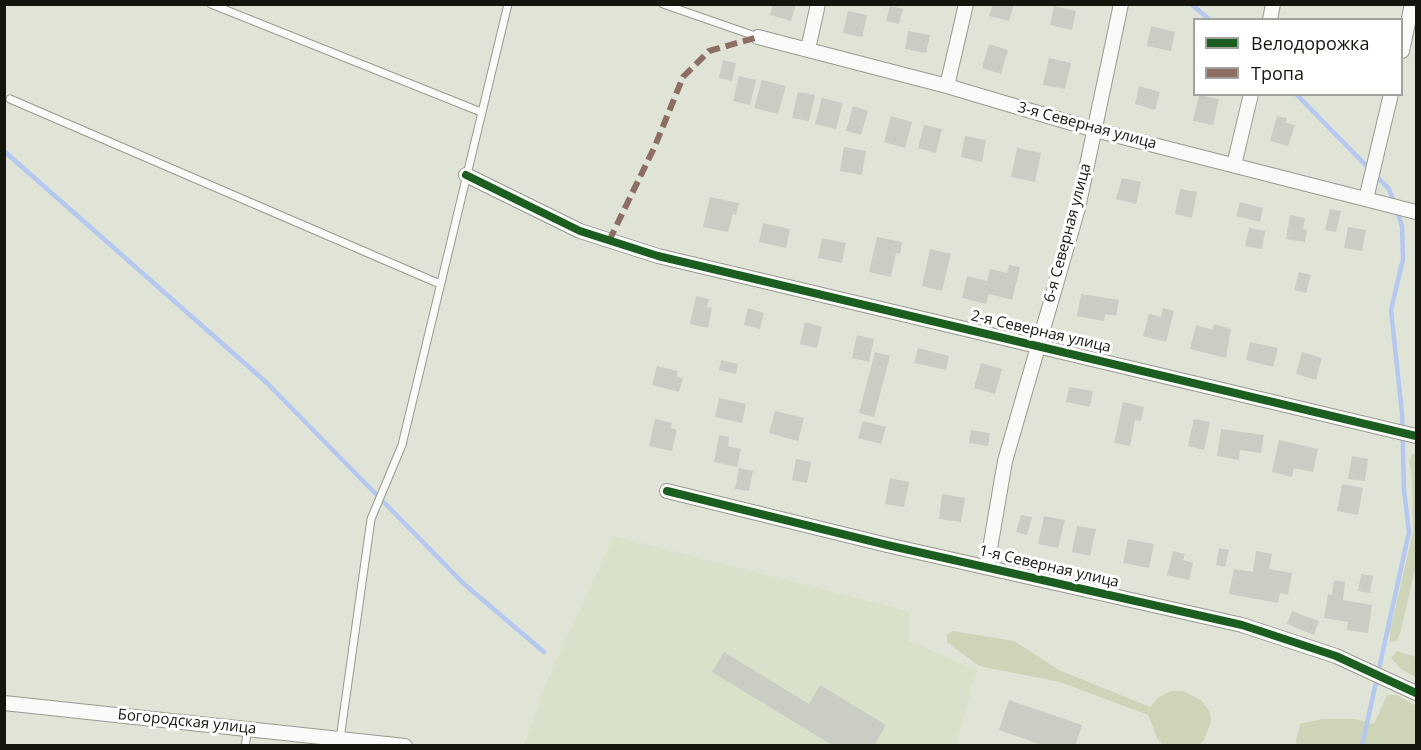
<!DOCTYPE html>
<html>
<head>
<meta charset="utf-8">
<style>
	body { margin:0 }
	#map { position:relative; width:1421px; height:750px; overflow:hidden; background:#e0e4d7; font-family:"Open Sans",sans-serif }
	canvas { display:block }
	.frame { position:absolute; inset:0; border:6px solid #14150d; pointer-events:none }
	.legend { position:absolute; left:1193px; top:18px; width:210px; height:78px; box-sizing:border-box; background:#fff; border:2px solid #a1a19e; margin:0; padding:8px 10px; list-style:none; font-size:18px; color:#14150d }
	.legend li { display:flex; align-items:center; gap:12px; height:30px }
	.legend b { width:30px; border:2px solid #a1a19e }
</style>
</head>
<body>
<div id="map">
<canvas width="1421" height="750"></canvas>
<div class="frame"></div>
<ul class="legend">
<li><b style="height:8px;background:#1b5e20"></b>Велодорожка</li>
<li><b style="height:8px;background:#8d6e63"></b>Тропа</li>
</ul>
</div>
<script>
const context = document.querySelector('canvas').getContext('2d');
context.lineJoin = 'round';
function fillPath(path, color) { context.fillStyle = color; context.fill(path, 'evenodd'); }
const shape = rows => new Path2D(rows.map(r => 'M' + r).join(''));
function stroke(path, color, width, dash) { context.strokeStyle = color; context.lineWidth = width; context.lineCap = dash ? 'butt' : 'round'; context.setLineDash(dash || []); context.stroke(path); }
function drawText(font, color, halo, rows, align = 'center') {
  context.font = font + ' "Open Sans",sans-serif'; context.lineWidth = 6; context.setLineDash([]); context.textBaseline = 'middle'; context.strokeStyle = halo; context.fillStyle = color; for (const [text, x, y, turn = 0] of rows) {
    context.save(); context.translate(x, y); context.rotate((+turn || 0) * Math.PI / 180); context.textAlign = isNaN(turn) ? turn : align; if (halo) context.strokeText(text, 0, 0); context.fillText(text, 0, 0); context.restore();
  }
}
const built = shape([
	[614,536,909,611,909,641,977,670,956,745,523,746,550,674]
]);
const green = shape([
	[1416,453,1416,565,1401,630,1397,641,1390,642,1390,630,1413,532,1412,476,1409,461,1412,454],
	[952,631,1014,641,1059,670,1150,707,1159,697,1171,691,1183,691,1201,700,1210,712,1211,722,1204,740,1198,745,1164,745,1158,740,1148,715,1060,682,979,666,947,642,947,635],
	[1397,651,1416,657,1416,677,1401,669,1391,658],
	[1387,695,1397,695,1416,706,1416,745,1297,745,1296,741,1300,724,1322,719,1355,719,1374,724]
]);
const stream = shape([
	[1191,4,1210,20],
	[1296,94,1389,189,1394,203],
	[4,151,267,383,463,583,544,652],
	[1362,746,1409,532,1404,490,1402,413,1391,310,1403,259,1402,226,1397,211]
]);
const building = shape([
	[773,4,796,4,791,21,770,15],
	[993,4,1014,4,1009,21,989,16],
	[890,6,903,9,899,24,886,21],
	[1054,6,1076,11,1072,30,1050,25],
	[848,11,867,15,862,37,843,33],
	[1151,26,1175,32,1171,51,1147,46],
	[908,31,930,35,926,53,905,49],
	[989,44,1008,50,1001,74,982,68],
	[1049,58,1071,63,1065,89,1043,85],
	[723,60,736,63,732,81,719,78],
	[739,76,756,80,750,105,733,101],
	[762,80,786,86,778,114,754,108],
	[1139,86,1160,92,1155,110,1135,104],
	[798,92,815,95,809,121,792,118],
	[1199,95,1219,99,1213,125,1193,121],
	[822,98,843,103,836,129,815,124],
	[853,106,868,111,861,135,846,131],
	[891,116,912,122,905,148,884,142],
	[1277,116,1287,118,1286,123,1295,125,1288,146,1270,141],
	[924,125,942,129,936,153,918,148],
	[965,136,986,140,982,162,961,157],
	[844,147,866,151,862,175,840,171],
	[1017,148,1041,153,1035,182,1011,177],
	[1122,178,1141,182,1136,204,1116,199],
	[1180,189,1197,192,1192,218,1175,214],
	[710,197,739,203,736,215,733,214,728,232,703,227],
	[1240,202,1263,208,1260,222,1236,216],
	[1330,209,1341,211,1336,232,1325,230],
	[1290,215,1305,218,1303,229,1307,230,1305,242,1286,239],
	[763,223,790,229,786,248,759,242],
	[1348,227,1366,230,1362,251,1344,248],
	[1249,228,1265,231,1262,249,1245,246],
	[877,237,902,242,900,254,896,253,891,277,869,272],
	[822,238,846,243,842,263,818,258],
	[930,249,951,254,942,291,922,286],
	[1009,265,1020,267,1012,300,989,294,986,304,962,298,967,276,987,281,990,269,1007,273],
	[1299,272,1311,275,1306,293,1294,290],
	[1081,294,1119,300,1116,316,1105,314,1104,321,1077,316],
	[696,296,709,299,707,307,712,308,708,328,690,324],
	[748,308,764,313,760,329,744,325],
	[1163,308,1174,311,1166,342,1143,336,1149,314,1161,317],
	[805,322,822,327,817,348,800,344],
	[1214,324,1231,329,1226,358,1190,349,1196,325,1213,330],
	[857,335,874,339,869,362,852,358],
	[1250,342,1278,348,1273,367,1246,360],
	[918,348,949,356,946,370,914,363],
	[875,352,890,356,874,417,859,413],
	[1302,352,1322,358,1316,380,1296,374],
	[721,360,738,364,736,374,719,370],
	[981,363,1002,369,995,394,974,388],
	[657,366,678,371,677,377,683,378,679,392,652,385],
	[1069,387,1093,391,1090,407,1066,402],
	[719,398,746,404,742,423,715,417],
	[1123,402,1144,407,1141,421,1135,420,1130,446,1114,443],
	[775,411,804,418,798,441,769,433],
	[655,419,672,423,671,428,677,430,672,451,649,446],
	[1194,419,1210,422,1204,450,1188,446],
	[863,421,886,427,881,444,858,438],
	[1221,429,1264,435,1261,453,1240,450,1239,460,1217,456],
	[971,430,990,433,988,446,969,443],
	[719,435,729,437,728,446,741,449,737,467,714,462],
	[1279,440,1318,449,1313,472,1294,468,1292,477,1272,472],
	[1352,456,1368,459,1365,481,1348,479],
	[796,459,811,462,807,483,792,480],
	[739,468,753,471,749,491,735,489],
	[890,478,909,482,904,507,885,504],
	[1342,484,1363,488,1358,515,1337,511],
	[942,494,965,498,961,522,939,519],
	[1021,515,1032,517,1027,535,1016,532],
	[1044,516,1065,520,1058,548,1038,544],
	[1077,526,1096,529,1090,556,1072,552],
	[1128,539,1154,544,1149,568,1123,563],
	[1219,548,1229,550,1225,567,1216,565],
	[1173,551,1185,554,1183,560,1193,563,1189,580,1167,575],
	[1256,551,1272,554,1269,569,1292,573,1288,595,1280,593,1278,603,1229,594,1234,569,1253,572],
	[1361,574,1373,576,1370,593,1358,591],
	[1334,580,1345,582,1343,600,1372,605,1368,633,1347,630,1348,622,1324,618,1328,594,1332,595],
	[1292,611,1319,621,1314,635,1287,624],
	[724,652,809,704,820,685,886,725,874,746,834,746,712,672],
	[1009,700,1082,725,1075,746,1044,746,999,730]
]);
const service = shape([
	[211,4,481,112],
	[663,4,758,37],
	[10,99,440,284],
	[340,739,371,519,402,445,508,4],
	[245,746,248,729]
]);
const minor = shape([
	[1270,20,1273,4],
	[758,37,947,86,1095,130,1416,212],
	[808,49,818,4],
	[1402,51,1412,4],
	[947,86,966,4],
	[1234,165,1251,94],
	[466,175,580,231,658,256,1416,436],
	[1366,199,1391,94],
	[667,491,887,545,1242,625,1336,656,1416,693],
	[987,566,1005,461,1078,208,1121,4],
	[4,703,405,746]
]);
const quiet = shape([
	[609,241,655,146,683,77,709,51,758,37]
]);
const cycleway = shape([
	[466,175,580,231,658,256,1416,436],
	[667,491,887,545,1242,625,1336,656,1416,693]
]);
const streetNames = [
	["3-я Северная улица",1087,126,15],
	["6-я Северная улица",1068,233,-75],
	["2-я Северная улица",1041,332,13],
	["1-я Северная улица",1049,567,13],
	["Богородская улица",187,722,6]
];
fillPath(built, '#dae1ca');
fillPath(green, '#cdd4b8');
stroke(stream, '#b5c8f0', 4.5);
fillPath(building, '#cacdc3');
stroke(service, '#979a90', 9);
stroke(minor, '#979a90', 16);
stroke(service, '#fafbf9', 7);
stroke(minor, '#fafbf9', 14);
stroke(quiet, '#8d6e63', 6, [12, 6]);
stroke(cycleway, '#1b5e20', 8);
drawText('15px', '#14150d', '#fff', streetNames);
</script>
</body>
</html>
